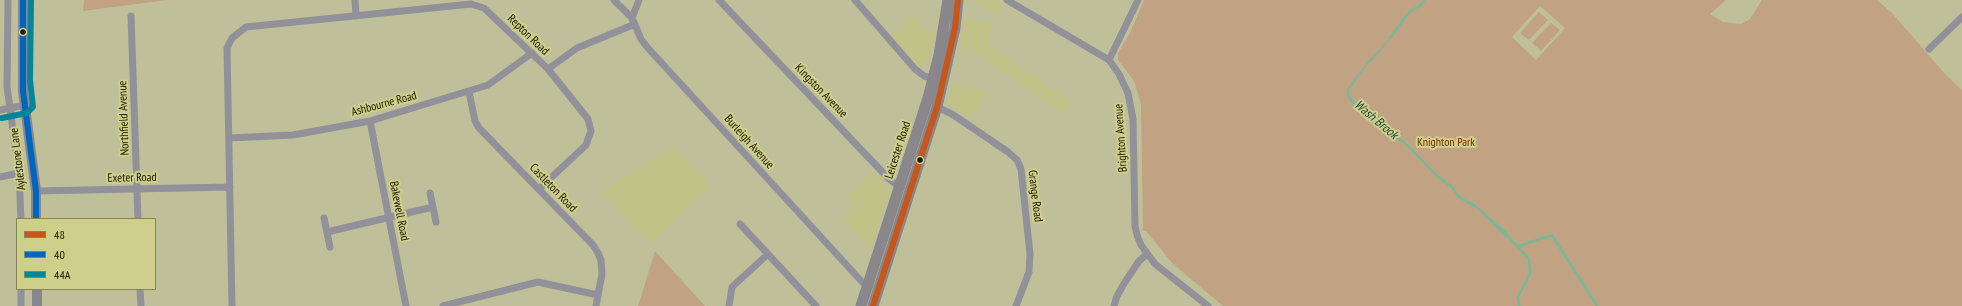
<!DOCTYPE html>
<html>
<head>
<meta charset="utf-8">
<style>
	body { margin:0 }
	#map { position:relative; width:1962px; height:306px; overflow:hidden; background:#bfc09a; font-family:"PT Sans Narrow",sans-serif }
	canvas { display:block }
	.legend { position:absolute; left:16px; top:218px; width:140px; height:72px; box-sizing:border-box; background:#cecf8b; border:1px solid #858653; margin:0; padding:5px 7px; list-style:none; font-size:12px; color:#181800 }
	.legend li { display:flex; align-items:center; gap:8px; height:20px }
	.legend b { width:20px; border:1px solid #858653 }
</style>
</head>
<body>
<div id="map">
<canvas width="1962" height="306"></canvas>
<ul class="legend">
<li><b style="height:5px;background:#c6561b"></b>48</li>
<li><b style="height:5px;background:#0065bd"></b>40</li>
<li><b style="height:5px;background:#06859a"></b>44A</li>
</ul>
</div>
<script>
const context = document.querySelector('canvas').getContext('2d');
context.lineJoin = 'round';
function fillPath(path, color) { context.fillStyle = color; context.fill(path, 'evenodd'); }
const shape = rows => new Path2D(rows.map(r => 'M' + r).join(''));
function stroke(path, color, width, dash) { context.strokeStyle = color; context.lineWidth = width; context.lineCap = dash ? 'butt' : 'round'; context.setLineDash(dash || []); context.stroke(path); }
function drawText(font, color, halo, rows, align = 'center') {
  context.font = font + ' "PT Sans Narrow",sans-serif'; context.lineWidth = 4; context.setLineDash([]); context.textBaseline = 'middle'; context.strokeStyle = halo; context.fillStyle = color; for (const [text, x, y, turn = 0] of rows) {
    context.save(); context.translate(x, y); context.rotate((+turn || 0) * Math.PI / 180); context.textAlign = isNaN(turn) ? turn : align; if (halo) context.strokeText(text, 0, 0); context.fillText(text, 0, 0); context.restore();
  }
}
const built = shape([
	[973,0,996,0,1004,5,998,15],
	[915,15,927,30,934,32,929,61,919,67,892,36],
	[965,19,994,24,989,35,988,44,1071,102,1064,114,973,51,960,48],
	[953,83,988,92,970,119,952,107,948,102],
	[673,146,711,186,649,244,601,191],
	[873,172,888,188,889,193,871,250,842,218,856,206,847,196]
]);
const green = shape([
	[84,0,168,0,83,11],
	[1144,0,1726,0,1710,14,1723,22,1741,24,1750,19,1762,0,1877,0,1892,13,1946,75,1962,90,1962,306,1223,306,1173,264,1146,231,1143,231,1141,104,1134,81,1118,60,1118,53,1130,33],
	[1540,6,1565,28,1536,60,1512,37],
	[1539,12,1548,20,1529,40,1520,33],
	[1551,23,1560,30,1541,51,1532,43],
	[655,251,705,306,638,306]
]);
const water = shape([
	[1392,36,1374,59,1366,66,1349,90,1349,95,1362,110,1362,113,1351,102,1347,96,1347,89,1365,65],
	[1466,201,1472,202,1506,231,1509,235,1507,238,1472,204]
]);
const stream = shape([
	[1390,38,1410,11,1420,6,1424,0],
	[1359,109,1387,132,1405,143,1438,177,1452,187,1459,197,1474,206],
	[1506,234,1529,259,1530,273,1518,297,1519,306],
	[1519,246,1552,235,1597,306]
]);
const minor = shape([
	[8,0,7,87,19,173,21,219],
	[355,0,356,16],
	[614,0,632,18,641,39,647,47,864,284,870,286],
	[719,0,889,179,901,188],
	[855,0,915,69,924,76,935,79],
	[1007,0,1109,60,1119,74,1128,93,1133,119,1135,226,1137,235,1141,245,1155,264,1208,306],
	[131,16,138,219],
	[632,18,639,0],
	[1929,49,1962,17],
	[1109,60,1138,0],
	[548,69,577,48,635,24],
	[469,92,475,121,479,128,593,245,598,253,601,260,602,274,596,306],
	[937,107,952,114,1008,152,1017,160,1021,169,1030,254,1029,272,1016,306],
	[0,110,25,105],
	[370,121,406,306],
	[229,138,293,135,370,121,488,85,532,53],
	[0,177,19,173],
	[36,191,230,187],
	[430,193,436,222],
	[324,218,330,247],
	[740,224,816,306],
	[327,232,433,207],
	[21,289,21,306],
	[140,289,141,306],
	[232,306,227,48,232,38,246,27,471,4,484,8,548,69,588,119,591,131,586,145,539,189],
	[443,306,538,282,598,295],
	[729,306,732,287,768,254],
	[1114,306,1117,296,1125,282,1139,261,1147,254]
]);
const secondary = shape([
	[23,0,23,91,36,191,36,219],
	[37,306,37,289]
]);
const primary = shape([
	[861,306,928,98,939,55,948,0],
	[873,306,937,107,955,28,958,0]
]);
const bus1 = shape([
	[873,306,937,107,955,28,958,0]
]);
const bus2 = shape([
	[23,0,23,91,36,191,36,219]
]);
const bus3 = shape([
	[2,118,27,113,33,107,30,80,31,0]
]);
const markers = [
	[23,32,3.5,"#181800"],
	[920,160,3.5,"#181800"]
];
const streetNames = [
	["Repton Road",528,35,44],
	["Kingston Avenue",821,91,46],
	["Ashbourne Road",384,104,-15],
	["Northfield Avenue",124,118,-92],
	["Brighton Avenue",1121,138,-94],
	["Burleigh Avenue",749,142,48],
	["Leicester Road",898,150,-72],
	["Aylestone Lane",18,159,-97],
	["Exeter Road",132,178,-1],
	["Castleton Road",553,188,46],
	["Grange Road",1035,196,83],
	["Bakewell Road",399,211,79]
];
const parkNames = [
	["Knighton Park",1446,143]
];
const waterNames = [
	["Wash Brook",1376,120,40]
];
fillPath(built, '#c1c287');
fillPath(green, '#c1a383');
fillPath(water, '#77ba99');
stroke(stream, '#77ba99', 2.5);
stroke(minor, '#929199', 7);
stroke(secondary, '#888691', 10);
stroke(primary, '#89878c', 11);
stroke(bus1, '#c6561b', 6);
stroke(bus2, '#0065bd', 6);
stroke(bus3, '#06859a', 6);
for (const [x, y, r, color] of markers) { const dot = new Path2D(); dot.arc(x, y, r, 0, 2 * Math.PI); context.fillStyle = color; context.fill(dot); stroke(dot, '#cecf8b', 1.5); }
drawText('12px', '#181800', '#cecf8b', streetNames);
drawText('12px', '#712f00', '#cecf8b', parkNames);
drawText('italic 13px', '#1e483a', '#cecf8b', waterNames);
</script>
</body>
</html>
